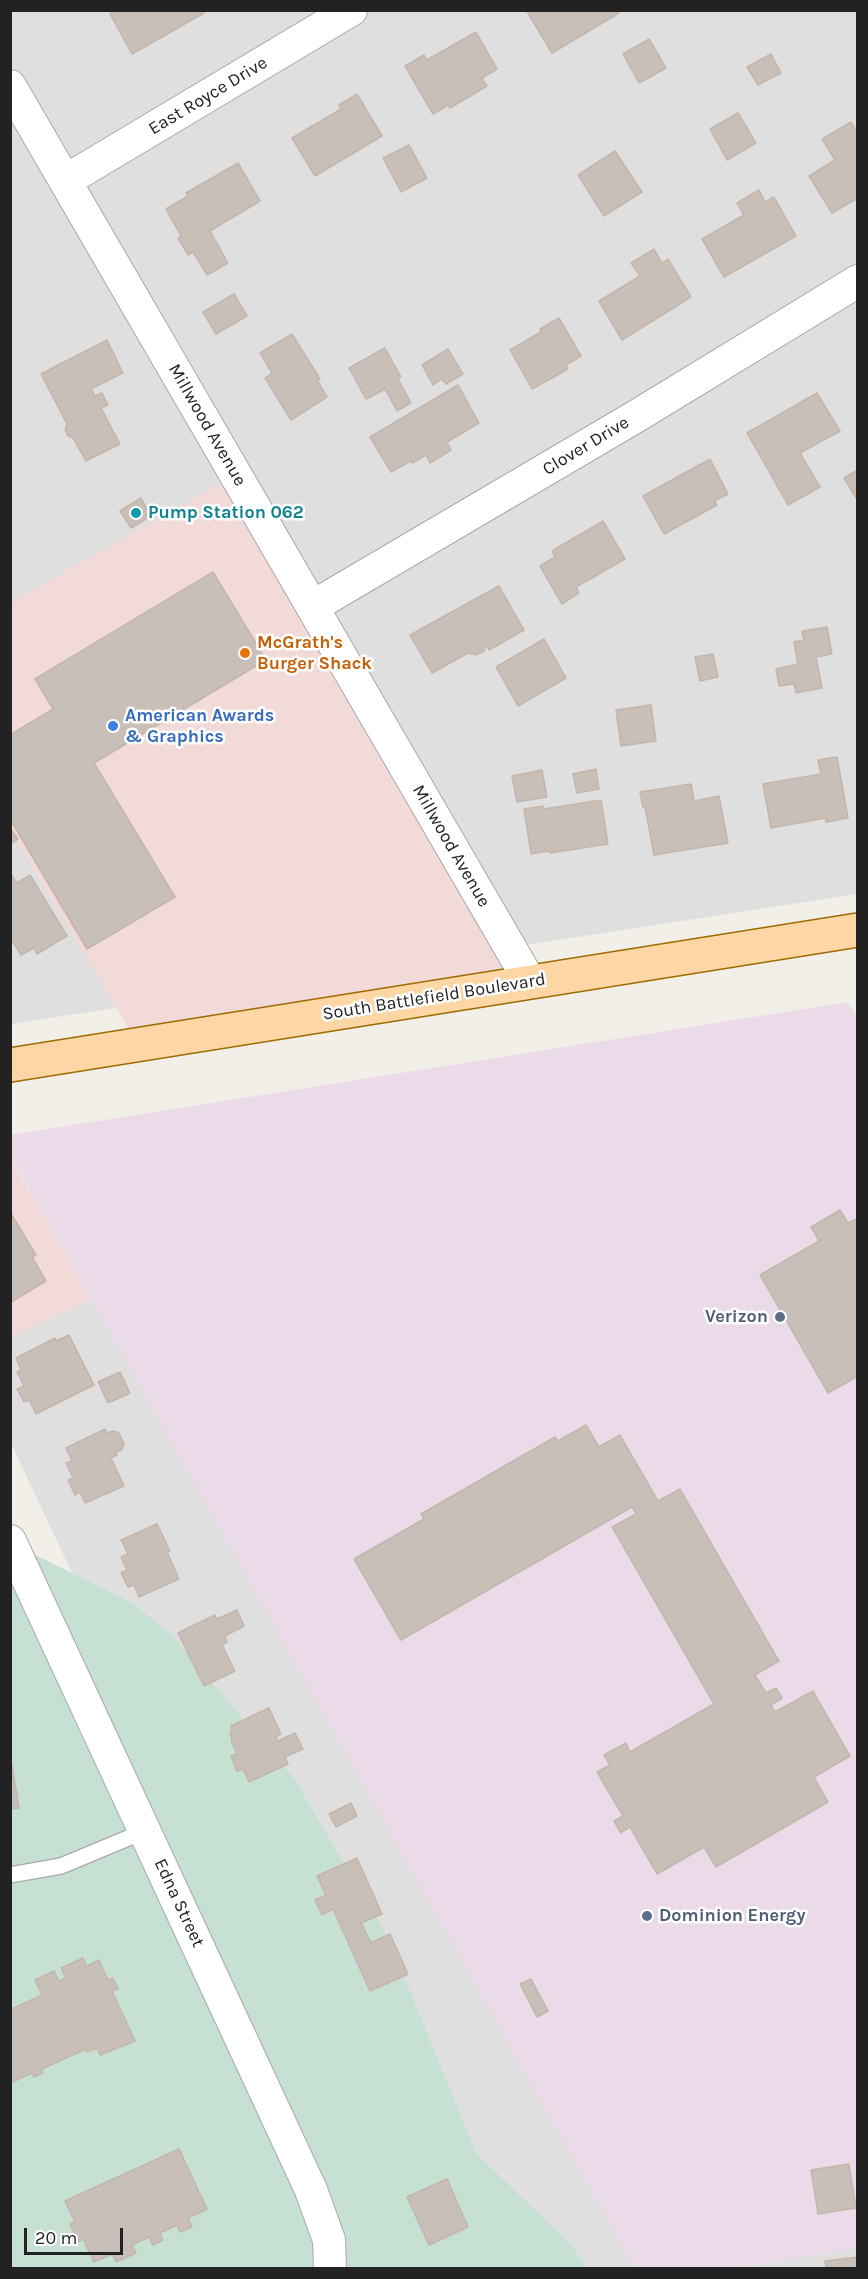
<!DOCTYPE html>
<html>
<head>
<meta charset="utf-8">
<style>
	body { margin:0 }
	#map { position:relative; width:868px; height:2279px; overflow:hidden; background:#f2efe9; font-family:Karla,sans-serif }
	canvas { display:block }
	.frame { position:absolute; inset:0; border:12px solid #222; pointer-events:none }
	.scale { position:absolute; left:24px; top:2228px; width:99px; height:27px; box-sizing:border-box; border:3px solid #222; border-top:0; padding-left:8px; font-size:18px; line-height:21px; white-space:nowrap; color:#222; -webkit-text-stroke:4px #fff; paint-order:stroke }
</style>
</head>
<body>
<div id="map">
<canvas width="868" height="2279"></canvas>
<div class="frame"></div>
<div class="scale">20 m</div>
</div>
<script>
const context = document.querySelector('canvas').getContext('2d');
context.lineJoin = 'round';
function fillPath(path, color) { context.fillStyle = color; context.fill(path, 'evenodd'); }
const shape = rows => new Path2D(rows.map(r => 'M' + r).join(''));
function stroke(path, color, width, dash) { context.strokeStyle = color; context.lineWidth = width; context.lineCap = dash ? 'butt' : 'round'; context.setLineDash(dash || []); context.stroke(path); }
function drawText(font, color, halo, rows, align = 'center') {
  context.font = font + ' Karla,sans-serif'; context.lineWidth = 5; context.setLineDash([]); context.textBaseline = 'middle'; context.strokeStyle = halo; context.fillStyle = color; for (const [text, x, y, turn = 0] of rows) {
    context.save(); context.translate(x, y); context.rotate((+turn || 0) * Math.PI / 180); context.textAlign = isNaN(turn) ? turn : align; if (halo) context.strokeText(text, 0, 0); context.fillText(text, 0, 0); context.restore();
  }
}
const residential = shape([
	[11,11,857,11,857,894,11,1024],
	[91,1299,356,1766,635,2268,398,2268,11,1443,10,1337],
	[857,2249,857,2268,737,2268]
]);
const commercial = shape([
	[236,475,530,982,139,1046,11,832,11,602],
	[10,1157,91,1299,11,1337,10,1337]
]);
const industrial = shape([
	[848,1002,858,1019,857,2249,737,2268,634,2268,11,1157,10,1135]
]);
const wetland = shape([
	[10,1538,17,1546,131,1602,171,1635,293,1777,388,1938,476,2153,572,2246,586,2268,11,2268]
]);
const building = shape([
	[117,10,202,10,204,13,132,54,110,14,117,10],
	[526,10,617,10,619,13,552,53,526,10],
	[476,32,497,69,482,78,487,86,450,108,448,105,433,114,405,66,424,55,427,60,476,32],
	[649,39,666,68,639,83,623,54,649,39],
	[771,54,781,73,758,85,747,67,771,54],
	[357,94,382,136,315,176,292,138,341,109,339,105,357,94],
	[738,113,756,143,727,160,710,129,738,113],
	[851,122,858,134,858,198,832,213,809,176,835,160,822,139,851,122],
	[409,145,427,178,401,192,383,158,409,145],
	[615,151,642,192,604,216,578,175,615,151],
	[238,163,260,201,210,231,228,263,207,275,193,252,188,255,178,238,181,236,166,209,188,196,186,193,238,163],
	[759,190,765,202,774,197,796,236,724,277,702,239,744,215,737,203,759,190],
	[654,249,662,263,668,259,691,297,622,340,599,301,640,276,631,263,654,249],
	[234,294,247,316,216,334,203,312,234,294],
	[559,318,581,356,566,365,568,369,532,389,510,350,541,332,540,329,559,318],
	[292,334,320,379,317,380,327,397,291,420,265,378,272,373,260,353,292,334],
	[107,340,123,373,91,389,95,396,102,393,108,405,101,408,120,444,86,461,73,438,68,436,65,430,67,424,41,374,107,340],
	[385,348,401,377,398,379,411,403,397,411,385,389,366,399,349,368,385,348],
	[448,349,463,374,446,384,442,379,433,385,422,365,448,349],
	[458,385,479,423,447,442,451,450,430,463,426,455,412,463,411,461,391,472,370,437,458,385],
	[817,393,840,431,800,453,820,487,788,505,747,433,817,393],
	[710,459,728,494,714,501,717,505,664,534,643,496,710,459],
	[858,470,858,501,844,478,858,470],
	[141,498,151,516,131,528,120,511,141,498],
	[603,521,625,559,576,587,579,593,562,604,540,566,555,557,552,551,603,521],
	[213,572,266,660,94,763,175,897,87,949,10,819,10,735,53,709,35,679,213,572],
	[499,586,524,630,489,650,486,645,484,651,476,655,468,653,432,673,410,635,499,586],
	[827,627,832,654,816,657,822,688,796,693,794,684,779,686,776,669,798,664,794,642,804,640,802,631,827,627],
	[544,639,566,678,518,706,496,667,544,639],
	[713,654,718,677,700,681,695,657,713,654],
	[651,705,656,741,621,746,616,710,651,705],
	[837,757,848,818,826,822,826,818,771,828,763,784,821,774,818,760,837,757],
	[596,769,599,789,577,793,573,774,596,769],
	[542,770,547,797,517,802,512,776,542,770],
	[691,784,694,801,719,796,728,843,654,855,645,807,643,807,640,792,691,784],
	[601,800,608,844,550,853,549,851,531,854,524,809,543,806,544,809,601,800],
	[10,828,18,839,10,844,10,828],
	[30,875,67,936,37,954,34,948,21,955,10,937,10,877,12,876,17,883,30,875],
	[840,1210,848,1223,858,1218,858,1376,828,1393,760,1275,819,1241,811,1227,840,1210],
	[10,1212,36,1255,32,1257,46,1281,11,1302,10,1212],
	[69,1335,94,1385,36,1414,29,1400,24,1402,17,1389,24,1386,17,1372,21,1370,16,1358,55,1338,56,1341,69,1335],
	[120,1372,130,1393,108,1403,98,1382,120,1372],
	[586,1425,599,1447,620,1435,658,1501,680,1489,779,1661,755,1675,766,1693,776,1688,782,1698,771,1705,775,1712,813,1691,850,1756,814,1777,828,1802,716,1867,704,1847,657,1874,630,1827,621,1833,614,1821,623,1816,597,1772,610,1765,604,1755,626,1743,630,1752,714,1704,612,1527,636,1514,632,1507,401,1640,354,1559,424,1519,421,1514,555,1437,558,1441,586,1425],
	[105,1429,107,1433,113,1431,119,1433,124,1444,122,1450,116,1452,117,1455,111,1458,124,1486,85,1503,80,1492,75,1495,68,1480,73,1478,66,1463,72,1461,66,1448,105,1429],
	[157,1524,170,1551,167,1552,179,1579,139,1597,134,1585,128,1587,121,1573,127,1570,121,1557,128,1554,121,1540,157,1524],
	[237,1610,244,1626,225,1636,227,1642,222,1645,235,1671,204,1686,178,1633,215,1615,217,1619,237,1610],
	[269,1708,281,1734,276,1737,278,1741,295,1733,303,1749,285,1757,288,1764,249,1782,243,1769,237,1771,231,1756,237,1754,231,1740,232,1739,230,1733,232,1729,231,1726,269,1708],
	[10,1753,19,1808,10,1809,10,1753],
	[351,1803,357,1816,336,1827,329,1814,351,1803],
	[357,1858,382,1914,361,1923,371,1943,390,1934,408,1974,370,1991,333,1909,322,1915,315,1900,326,1895,317,1876,357,1858],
	[83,1958,87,1966,99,1960,108,1980,113,1978,118,1989,112,1991,135,2041,100,2055,97,2048,87,2052,86,2049,42,2069,43,2073,34,2077,32,2073,10,2083,10,2010,42,1995,35,1980,54,1971,59,1981,66,1978,61,1968,83,1958],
	[531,1979,548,2011,537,2017,520,1984,531,1979],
	[179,2149,207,2209,188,2218,192,2227,180,2232,177,2225,160,2233,163,2240,153,2245,149,2237,132,2245,136,2253,116,2262,112,2254,94,2262,83,2239,78,2242,70,2224,75,2222,65,2201,179,2149],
	[849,2164,856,2208,818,2214,811,2170,849,2164],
	[447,2179,468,2227,429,2245,407,2197,447,2179],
	[858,2257,858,2268,826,2268,825,2261,858,2257]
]);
const service = shape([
	[10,1875,61,1866,145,1831]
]);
const minor = shape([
	[10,86,530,982],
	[65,181,351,10],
	[312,607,635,417,858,281],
	[10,1541,311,2190,329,2240,330,2268]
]);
const primary = shape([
	[10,1065,858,930]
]);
const markers = [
	[136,513,6,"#0f9aa8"],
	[245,653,6,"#e8710a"],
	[113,726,6,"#3f7fe0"],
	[780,1317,6,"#5c6f8a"],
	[647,1916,6,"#5c6f8a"]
];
const streetNames = [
	["East Royce Drive",208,96,-31],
	["Millwood Avenue",207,425,60],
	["Clover Drive",586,446,-31],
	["Millwood Avenue",451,846,60],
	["South Battlefield Boulevard",434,997,-9],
	["Edna Street",179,1903,65]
];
const cultureNames = [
	["Pump Station 062",148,513]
];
const foodNames = [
	["McGrath's",257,643],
	["Burger Shack",257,664]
];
const shopNames = [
	["American Awards",125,716],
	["& Graphics",125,737]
];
const serviceNames = [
	["Verizon",768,1317],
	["Dominion Energy",659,1916,"left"]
];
fillPath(residential, '#e0dfdf');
fillPath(commercial, '#f2dad9');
fillPath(industrial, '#ebdbe8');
fillPath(wetland, '#c6e0d4');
fillPath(building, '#c7bfb8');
stroke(building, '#c4b6ab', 1.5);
stroke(service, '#a9a9a9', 18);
stroke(minor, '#a9a9a9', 34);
stroke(primary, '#a06b00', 36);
stroke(service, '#fff', 15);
stroke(minor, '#fff', 32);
stroke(primary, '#fcd6a4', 33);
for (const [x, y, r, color] of markers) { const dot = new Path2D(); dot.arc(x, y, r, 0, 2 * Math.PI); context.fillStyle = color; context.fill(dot); stroke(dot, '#fff', 2); }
drawText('18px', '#222', '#fff', streetNames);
drawText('bold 18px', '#0d838f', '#fff', cultureNames, 'left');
drawText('bold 18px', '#c56008', '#fff', foodNames, 'left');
drawText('bold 18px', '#366cbe', '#fff', shopNames, 'left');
drawText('bold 18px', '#4e5e75', '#fff', serviceNames, 'right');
</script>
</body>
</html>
